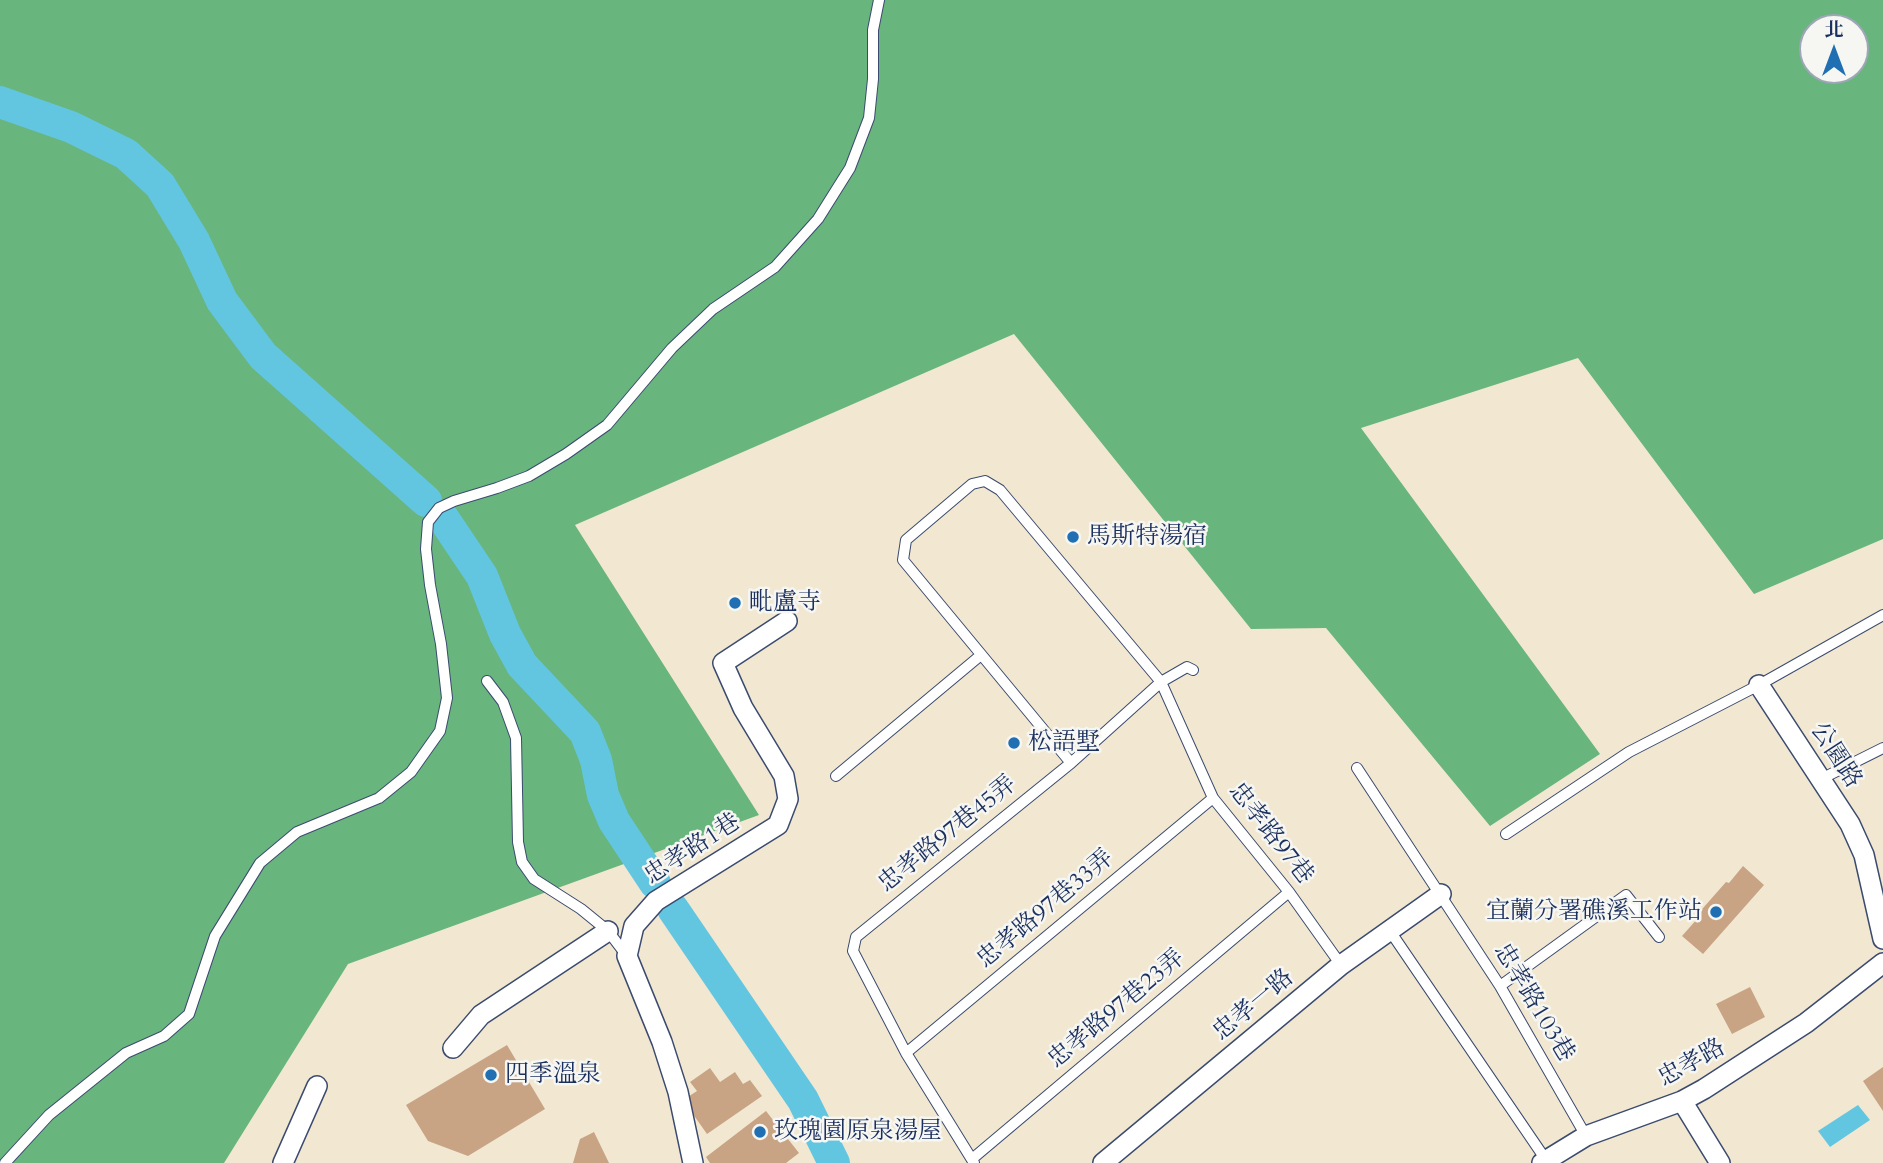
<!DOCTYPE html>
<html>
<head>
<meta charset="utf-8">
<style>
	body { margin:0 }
	#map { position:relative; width:1883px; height:1163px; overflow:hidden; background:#f2e7d1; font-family:Cardo,"Noto Serif TC",serif }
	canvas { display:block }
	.north { position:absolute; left:1799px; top:14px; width:70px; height:70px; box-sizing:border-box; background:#f6f6f2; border:2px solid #9ea6b7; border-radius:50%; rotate:0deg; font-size:19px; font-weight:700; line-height:28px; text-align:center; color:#1b2f5e }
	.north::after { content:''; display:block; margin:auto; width:24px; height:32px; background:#1f6fb2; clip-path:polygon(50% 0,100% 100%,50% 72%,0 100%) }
</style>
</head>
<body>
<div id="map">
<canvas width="1883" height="1163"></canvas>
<div class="north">北</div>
</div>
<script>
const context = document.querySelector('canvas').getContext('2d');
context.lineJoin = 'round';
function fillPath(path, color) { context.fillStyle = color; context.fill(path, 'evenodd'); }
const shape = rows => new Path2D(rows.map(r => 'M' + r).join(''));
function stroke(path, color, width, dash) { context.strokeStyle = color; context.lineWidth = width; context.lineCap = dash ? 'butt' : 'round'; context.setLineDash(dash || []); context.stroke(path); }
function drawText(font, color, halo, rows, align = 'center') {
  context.font = font + ' Cardo,"Noto Serif TC",serif'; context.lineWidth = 5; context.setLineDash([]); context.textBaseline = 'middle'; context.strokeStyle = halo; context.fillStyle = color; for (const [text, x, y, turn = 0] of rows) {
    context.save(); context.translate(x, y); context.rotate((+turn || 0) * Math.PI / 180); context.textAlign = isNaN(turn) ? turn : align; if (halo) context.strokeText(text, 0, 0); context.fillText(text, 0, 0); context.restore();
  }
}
const forest = shape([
	[0,0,1883,0,1883,539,1754,594,1578,358,1361,428,1600,754,1490,826,1326,628,1251,629,1014,334,575,525,759,815,348,964,224,1163,0,1163],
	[1813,28,1855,28,1855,70,1813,70]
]);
const water = shape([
	[1858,1105,1870,1120,1830,1147,1818,1131]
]);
const river = shape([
	[0,102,71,127,126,154,160,185,194,241,222,301,263,356,426,501],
	[443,518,482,576,505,634,522,665,585,732,596,760,603,795,614,821,655,883],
	[673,909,803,1100,834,1163]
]);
const building = shape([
	[1743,866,1764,885,1703,954,1682,936,1698,918,1696,916,1726,882,1729,883],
	[1750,987,1765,1017,1732,1034,1716,1004],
	[507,1045,545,1109,468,1156,428,1141,406,1105],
	[1883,1067,1883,1111,1863,1081],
	[710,1068,720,1082,735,1072,743,1084,750,1080,762,1096,707,1134,683,1100,697,1091,690,1082],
	[766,1111,799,1153,786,1163,710,1163,706,1157],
	[594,1132,609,1163,573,1163,580,1139]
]);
const lane = shape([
	[487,681,503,702,516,738,518,842,522,862,534,879,581,909,608,931,627,956],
	[1071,763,903,560,906,540,972,484,985,481,1000,490,1161,682,1213,798,1289,892,1341,965],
	[1357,768,1500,986,1586,1136],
	[836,776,981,655],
	[1821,779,1883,748],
	[1506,834,1629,752,1759,685,1883,615],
	[1390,931,1546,1160],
	[1500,986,1626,895,1659,937],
	[906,1053,1213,798],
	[972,1159,1289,892],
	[5,1163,49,1115,126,1053,164,1036,189,1014,215,936,260,863,297,832,379,798,411,772,440,731,447,698,441,644,430,585,426,549,428,522,439,508,454,501,497,488,529,476,566,454,607,425,672,348,713,309,775,267,818,219,850,168,869,118,873,79,873,30,879,0],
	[974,1163,906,1053,853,951,856,937,1071,763,1161,682,1187,667,1193,670]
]);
const street = shape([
	[1759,685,1850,824,1864,855,1883,939],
	[453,1048,481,1015,608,931],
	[1682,1101,1720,1163],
	[283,1163,317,1086],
	[693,1163,678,1092,662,1042,627,956,634,926,656,901,778,825,788,799,784,776,743,708,723,663,787,621],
	[1103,1163,1341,965,1441,894],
	[1542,1163,1586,1136,1682,1101,1704,1089,1806,1023,1883,963]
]);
const markers = [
	[1073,537,7,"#1f6fb2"],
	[735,603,7,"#1f6fb2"],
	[1014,743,7,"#1f6fb2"],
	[1716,912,7,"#1f6fb2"],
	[491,1075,7,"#1f6fb2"],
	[760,1132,7,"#1f6fb2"]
];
const poiNames = [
	["馬斯特湯宿",1087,537],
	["毗盧寺",749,603],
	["松語墅",1028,743],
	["宜蘭分署礁溪工作站",1702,912,"right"],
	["四季溫泉",505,1075],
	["玫瑰園原泉湯屋",774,1132]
];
const streetNames = [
	["公園路",1835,756,57],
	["忠孝路97巷",1270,834,52],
	["忠孝路97巷45弄",948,835,-39],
	["忠孝路1巷",693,850,-33],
	["忠孝路97巷33弄",1046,910,-40],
	["忠孝路103巷",1533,1003,59],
	["忠孝一路",1254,1006,-40],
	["忠孝路97巷23弄",1117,1010,-40],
	["忠孝路",1692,1064,-29]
];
fillPath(forest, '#68b57e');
fillPath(water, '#63c6e1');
stroke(river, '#63c6e1', 32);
fillPath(building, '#c8a485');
stroke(lane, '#3b4b6f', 12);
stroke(street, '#3b4b6f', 22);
stroke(lane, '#fff', 10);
stroke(street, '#fff', 19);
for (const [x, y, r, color] of markers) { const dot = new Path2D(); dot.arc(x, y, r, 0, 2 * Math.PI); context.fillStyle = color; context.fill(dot); stroke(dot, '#f6f6f2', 2.5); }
drawText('24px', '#1b2f5e', '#f6f6f2', poiNames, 'left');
drawText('24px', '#1b2f5e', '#f6f6f2', streetNames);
</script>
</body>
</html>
